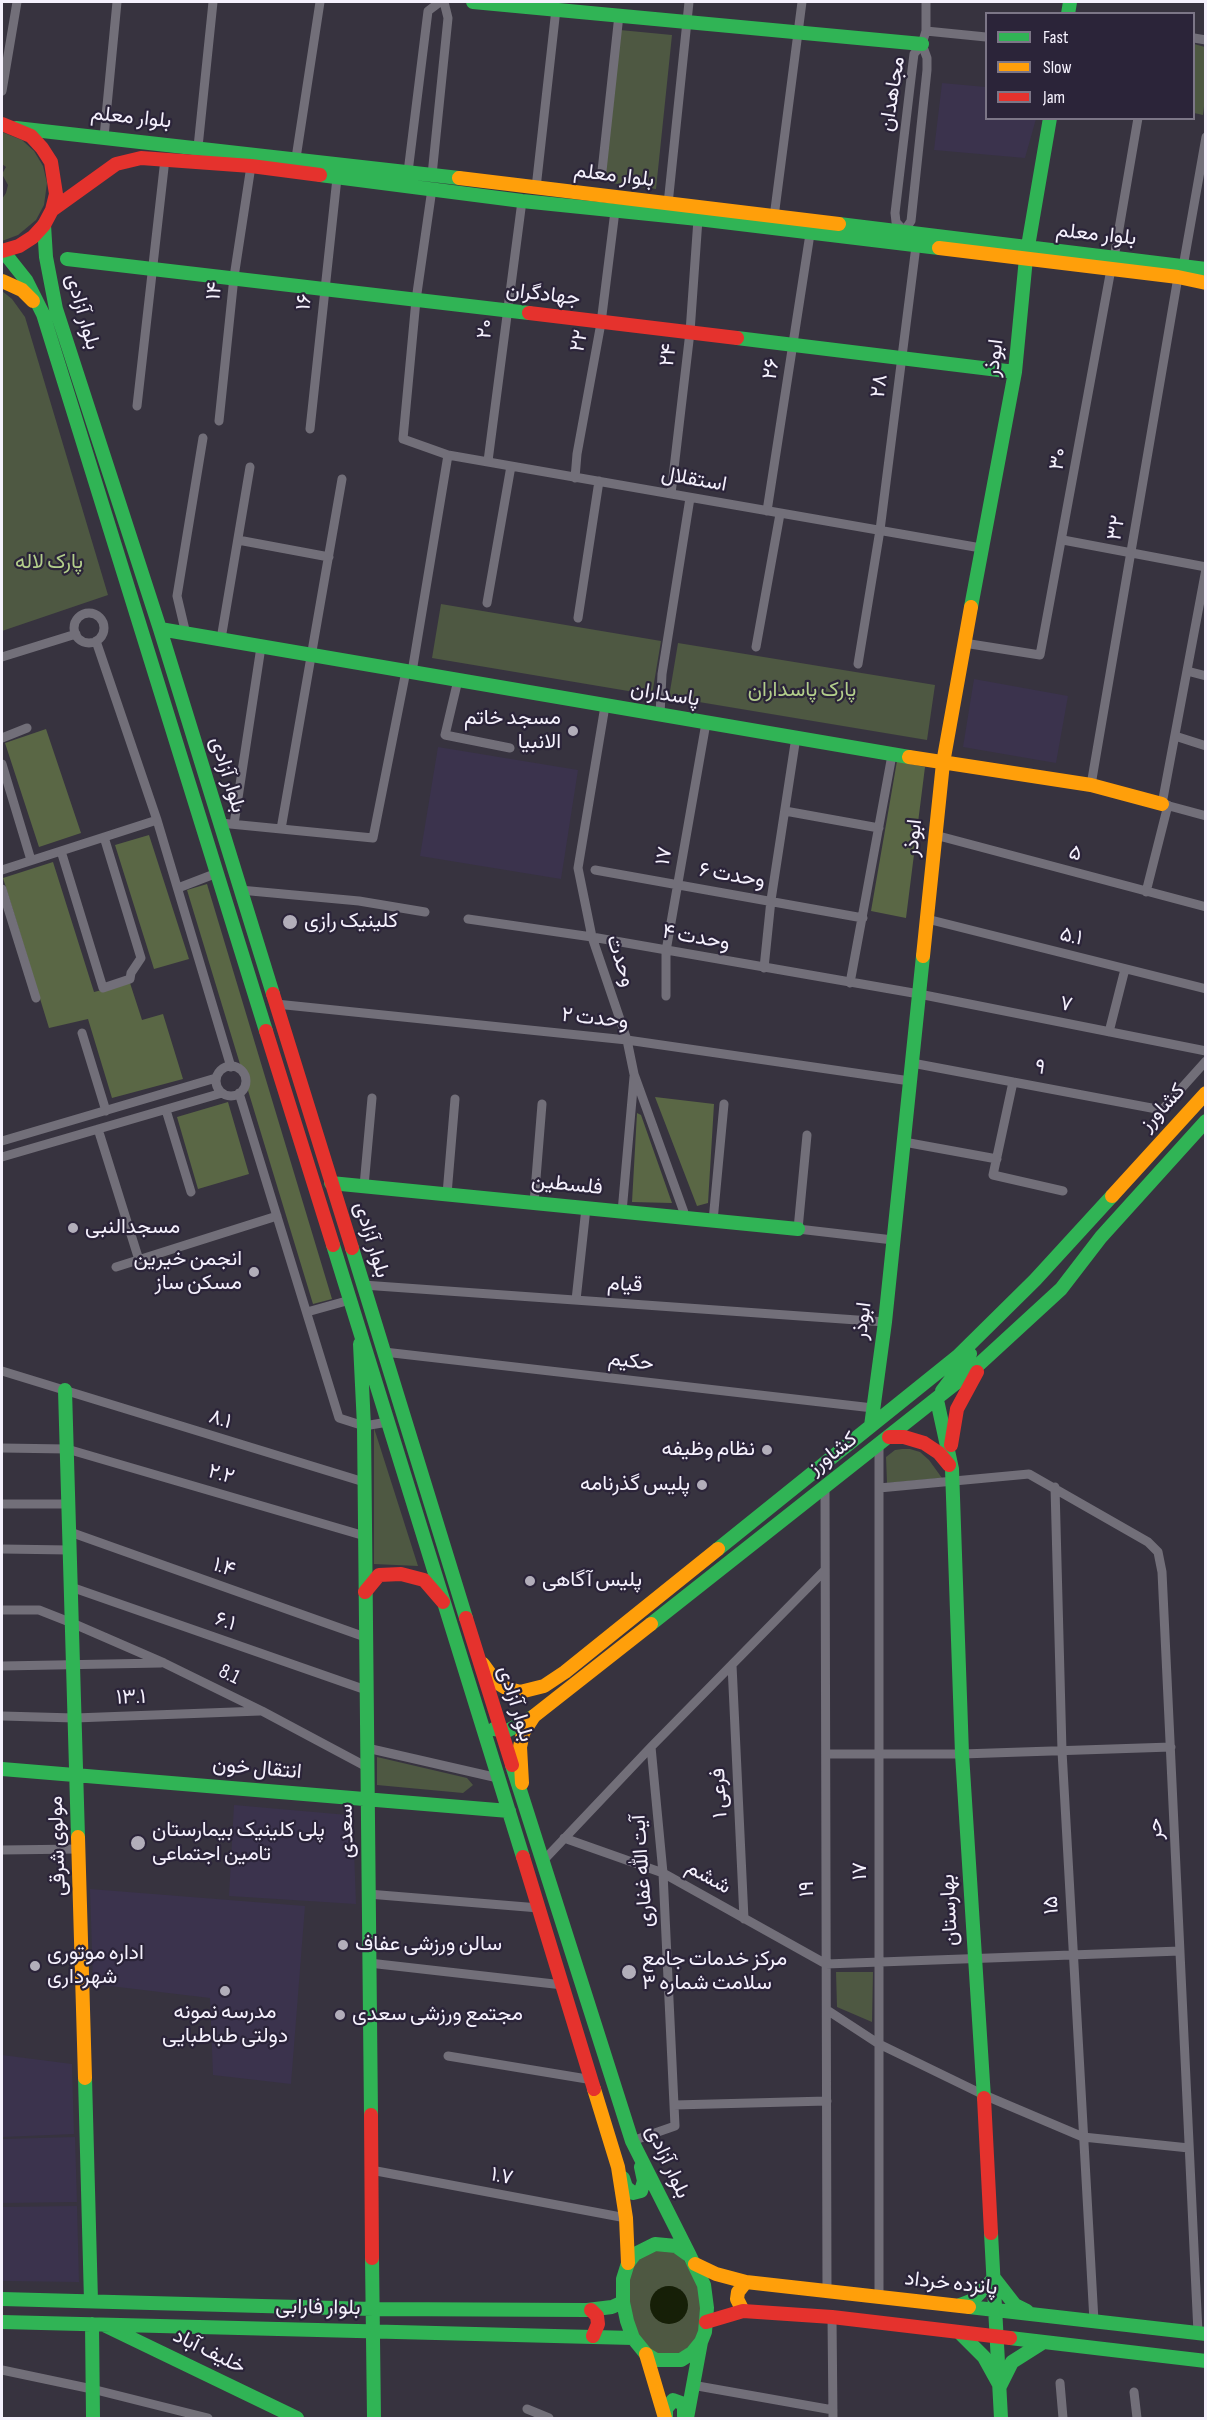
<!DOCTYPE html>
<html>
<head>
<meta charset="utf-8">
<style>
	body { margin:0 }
	#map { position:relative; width:1207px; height:2420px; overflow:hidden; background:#37333f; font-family:"Sofia Sans Condensed",sans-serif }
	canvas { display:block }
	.frame { position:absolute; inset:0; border:3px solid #f5f1fd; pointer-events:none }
	.legend { position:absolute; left:985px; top:12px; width:210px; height:108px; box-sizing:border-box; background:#2b2439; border:2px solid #7c7687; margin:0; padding:8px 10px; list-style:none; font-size:18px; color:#f5f1fd }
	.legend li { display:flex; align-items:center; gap:12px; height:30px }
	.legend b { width:30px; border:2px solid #7c7687 }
</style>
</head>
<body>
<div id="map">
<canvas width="1207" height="2420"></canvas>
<div class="frame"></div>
<ul class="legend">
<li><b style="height:8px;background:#30b455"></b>Fast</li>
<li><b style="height:8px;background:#ff9f0a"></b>Slow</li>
<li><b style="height:8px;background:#e5322d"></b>Jam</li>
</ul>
</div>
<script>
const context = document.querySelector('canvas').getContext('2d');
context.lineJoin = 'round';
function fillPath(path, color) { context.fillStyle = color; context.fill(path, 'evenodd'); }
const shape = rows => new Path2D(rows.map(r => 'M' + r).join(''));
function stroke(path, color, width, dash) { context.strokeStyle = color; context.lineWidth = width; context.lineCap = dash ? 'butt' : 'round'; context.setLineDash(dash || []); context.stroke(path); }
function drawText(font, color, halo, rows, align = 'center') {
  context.font = font + ' "Sofia Sans Condensed",Vazirmatn,sans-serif'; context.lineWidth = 4.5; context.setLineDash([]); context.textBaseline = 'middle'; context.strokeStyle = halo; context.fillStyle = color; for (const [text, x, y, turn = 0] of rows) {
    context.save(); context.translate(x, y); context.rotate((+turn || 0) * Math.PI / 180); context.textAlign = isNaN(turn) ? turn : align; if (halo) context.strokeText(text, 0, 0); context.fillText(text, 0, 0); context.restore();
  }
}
const built = shape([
	[942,83,986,87,986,118,1036,119,1025,158,934,150],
	[974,679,1068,696,1056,763,963,747],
	[438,747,578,770,561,879,420,856],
	[234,1805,348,1815,353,1821,356,1904,229,1896],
	[90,1889,305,1906,291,2084,213,2075,210,1998,93,1984],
	[2,2055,72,2064,74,2134,2,2137],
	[75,2137,77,2202,2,2203,2,2139],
	[77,2206,79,2282,2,2281,2,2207]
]);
const green = shape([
	[620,30,672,35,656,189,604,182],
	[1194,44,1205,47,1205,98,1203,115,1194,113],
	[2,132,22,140,34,151,43,166,47,183,44,205,36,220,18,235,2,241,2,199,6,193,8,185,2,174,6,167,2,164],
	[2,291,12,299,25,317,108,595,2,631],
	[441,604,661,641,652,695,432,658],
	[678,643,935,685,927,740,669,697],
	[374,1428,418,1566,374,1564],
	[902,1449,910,1449,920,1452,929,1460,942,1478,887,1483,886,1457,895,1450],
	[377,1757,467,1778,473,1785,463,1793,377,1785],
	[836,1972,873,1972,872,2022,837,2007],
	[647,2251,678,2251,701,2287,699,2338,679,2355,651,2355,633,2330,627,2273],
	[680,2289,686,2296,686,2311,677,2322,662,2323]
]);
const forest = shape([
	[46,729,81,833,39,847,5,743],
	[897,761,925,767,906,918,871,911],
	[149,835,189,959,154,969,115,845],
	[53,862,94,992,130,983,142,1020,163,1014,183,1079,112,1098,88,1019,49,1028,3,878],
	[207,884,332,1299,313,1304,187,890],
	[655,1097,714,1104,708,1203,697,1206],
	[228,1102,249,1174,198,1189,177,1117],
	[637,1113,641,1115,672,1203,632,1202]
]);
const water = shape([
	'650 2305a19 19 0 1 1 38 0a19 19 0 1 1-38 0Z'
]);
const street = shape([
	[926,31,986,37],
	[1194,38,1206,40],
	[2,91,17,2],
	[104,137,117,2],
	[198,147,213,2],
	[296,158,320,2],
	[602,171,619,15],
	[408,172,428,11,440,2],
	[432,175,448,18,444,2],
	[536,188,556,9],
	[432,189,416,300,403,439,448,455,981,548],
	[668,204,689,2],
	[774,217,802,2],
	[904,231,896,222,895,213,912,70,914,54,922,44,926,31,926,2],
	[904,231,911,221,927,70,927,58,922,44],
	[1114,258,1138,118],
	[1183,267,1206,137],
	[137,406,165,159],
	[219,421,234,277,251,166],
	[310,429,337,178],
	[488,461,522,201],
	[575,478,577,454,601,323,615,211],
	[671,494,690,332,698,219],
	[767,511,810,234],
	[238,540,329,557],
	[1063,540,1206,567],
	[1206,569,1162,804,1206,816],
	[487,603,511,466],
	'74 628a15 15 0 1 1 30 0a15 15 0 1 1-30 0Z',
	[578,618,599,481],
	[186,634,177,596,203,438],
	[221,639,250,467],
	[96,641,157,820,231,1067],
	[964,643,1040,655,1111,269],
	[756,647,780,514],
	[2,657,76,634],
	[858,664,880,530,916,246],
	[1187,671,1206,676],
	[412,672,448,455],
	[458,680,445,735,510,748],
	[605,706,578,868,592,937,627,1040,634,1074,686,1218],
	[660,715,662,674,690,498],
	[1175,736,1206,746],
	[2,738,27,728],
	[2,764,31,860],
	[1091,785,1178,277],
	[785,811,879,828],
	[220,823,373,838,406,671],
	[234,824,261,647],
	[281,829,342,479],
	[935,835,1206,907],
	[61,851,103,988,130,979,131,973,141,958,104,837],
	[2,870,157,820],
	[595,870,863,918],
	[178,888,217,873],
	[2,889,36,998],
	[240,890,359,901,425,912],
	[1146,892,1168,805],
	[468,919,592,937,919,994,1206,1051],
	[927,919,1206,989],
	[764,968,771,900,796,737],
	[850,983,892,755],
	[666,996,666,951,706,723],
	[276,1004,627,1040,910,1081],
	[1109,1032,1125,969],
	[82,1033,106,1111],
	[912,1063,1162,1110,1206,1061],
	'216 1081a15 15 0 1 1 30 0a15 15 0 1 1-30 0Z',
	[1013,1082,993,1175,1063,1191],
	[239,1093,339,1418,364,1426,388,1422],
	[166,1110,191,1192],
	[98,1129,139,1260],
	[807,1135,798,1229,893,1240],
	[2,1141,216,1078],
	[904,1142,997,1159],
	[2,1157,222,1093],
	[364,1186,372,1098],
	[447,1194,455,1099],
	[534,1203,542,1104],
	[622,1212,634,1077],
	[713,1221,724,1104],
	[116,1267,277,1216],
	[363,1285,885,1322],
	[576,1300,586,1208],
	[307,1312,350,1300],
	[384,1352,873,1408],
	[2,1371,364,1482],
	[879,1445,879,2297],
	[2,1448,67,1449,365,1536],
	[825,1487,827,2291],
	[1055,1487,1062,1751,1094,2321],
	[879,1488,1029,1474,1148,1542,1158,1552,1162,1572,1198,2333],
	[2,1504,69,1504],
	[70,1532,365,1637],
	[2,1549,70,1550],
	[71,1587,366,1690],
	[2,1610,39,1610,72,1623,164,1663,262,1711,367,1767],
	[732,1665,744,1919],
	[2,1666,161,1663],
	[2,1716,75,1718,260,1711],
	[367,1748,498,1778],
	[826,1754,962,1754,1171,1747],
	[564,1838,663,1873,826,1964,1180,1951],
	[2,1850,79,1849],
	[542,1862,651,1747,825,1570],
	[368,1894,539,1908],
	[369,1963,563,1985],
	[827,2010,879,2044,984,2095,1083,2137,1189,2148],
	[448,2056,593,2080],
	[674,2105,827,2101],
	[632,2141,675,2126,663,1873,651,1747],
	[371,2170,626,2218],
	[832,2317,833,2418],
	[2,2370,92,2389,208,2418],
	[1060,2383,1063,2418],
	[692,2385,833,2410],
	[1134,2392,1137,2418],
	[527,2409,549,2418]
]);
const fast = shape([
	[473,2,922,44],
	[1068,14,1070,2],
	[16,128,459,178],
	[320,175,522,201,698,219,939,248],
	[839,224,1206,269],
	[44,225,46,257,56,309,160,629,273,994],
	[3,251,26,280,43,314,266,1031],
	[67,259,529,313],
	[737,338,1015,372],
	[971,607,1015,372,1026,258,1050,118],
	[160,629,909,757],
	[331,1183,798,1229],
	[333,1245,523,1857],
	[352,1248,466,1618],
	[360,1344,364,1426,371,2115],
	[65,1390,78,1837],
	[942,1391,970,1354],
	[937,1400,952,1469,962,1754,984,2098],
	[871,1426,885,1322,923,956],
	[718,1549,958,1356,1035,1280,1112,1196],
	[651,1624,975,1368,1061,1289,1101,1237,1206,1121],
	[494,1729,507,1731,534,1716],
	[512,1765,632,2141,690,2256],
	[2,1769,509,1811],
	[85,2078,91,2301],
	[623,2178,626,2187,633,2193,641,2191,644,2181,641,2167],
	[991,2233,1001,2418],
	[655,2244,676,2246,690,2256,704,2285,707,2308,705,2332,701,2342,692,2353,681,2360,656,2360,646,2354,633,2338,627,2321,623,2302,623,2279,628,2263,635,2254,655,2244],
	[372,2258,374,2418],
	[2,2299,373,2309,587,2310,612,2307,623,2302],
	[960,2305,973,2300,994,2278,1015,2305,1027,2311],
	[969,2307,1206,2334],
	[2,2322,633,2338],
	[92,2324,93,2418],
	[106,2326,297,2418],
	[961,2334,984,2357,1000,2386],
	[1010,2338,1206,2361],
	[1000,2386,1012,2362,1042,2343],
	[666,2418,666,2409,673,2400,684,2404,684,2416],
	[687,2418,701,2342]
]);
const slow = shape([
	[459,178,839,224],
	[939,248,1178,277,1206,283],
	[2,281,22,290,33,301],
	[909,757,1091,785,1162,804],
	[923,956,943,763,971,607],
	[1112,1196,1206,1093],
	[483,1664,496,1682,506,1688,520,1692,544,1686,565,1672,718,1549],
	[522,1783,520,1747,523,1733,534,1716,651,1624],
	[78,1837,85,2078],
	[594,2089,618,2167,626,2218,628,2263],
	[695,2264,716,2274,746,2282,969,2307],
	[743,2311,737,2299,738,2292,746,2282],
	[646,2354,665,2418]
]);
const jam = shape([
	[2,124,31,136,42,148,51,162,56,194,52,210,44,225,33,237,19,246,2,251],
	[52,210,116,164,141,158,251,166,320,175],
	[529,313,737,338],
	[273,994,352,1248],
	[266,1031,333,1245],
	[889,1437,904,1437,924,1443,939,1453,949,1465],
	[951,1445,957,1409,977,1372],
	[365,1592,379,1575,401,1574,424,1580,443,1602],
	[466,1618,512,1765],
	[523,1857,594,2089],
	[984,2098,991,2233],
	[371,2115,372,2258],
	[591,2310,597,2316,598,2324,593,2336],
	[706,2322,743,2311,832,2317,1010,2338]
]);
const markers = [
	[573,731,6,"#b2aeba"],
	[290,922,8,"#b2aeba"],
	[73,1228,6,"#b2aeba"],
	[254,1272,6,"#b2aeba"],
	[767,1450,6,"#b2aeba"],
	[702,1485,6,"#b2aeba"],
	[530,1581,6,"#b2aeba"],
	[138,1843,8,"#b2aeba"],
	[343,1945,6,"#b2aeba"],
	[35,1966,6,"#b2aeba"],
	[629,1972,8,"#b2aeba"],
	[225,1991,6,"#b2aeba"],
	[340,2015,6,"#b2aeba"]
];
const streetNames = [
	["مجاهدان",893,94,-81],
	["بلوار معلم",131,118,6],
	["بلوار معلم",614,176,7],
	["بلوار معلم",1096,235,6],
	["۱۴",215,291,-84],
	["جهادگران",543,295,7],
	["۱۶",305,302,-84],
	["بلوار آزادی",82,312,74],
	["۲۰",486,329,-83],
	["۲۲",580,341,-79],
	["۲۴",669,355,-83],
	["ابوذر",995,358,-83],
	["۲۶",772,369,-81],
	["۲۸",880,386,-83],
	["۳۰",1059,459,-80],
	["استقلال",694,480,10],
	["۳۲",1117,528,-80],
	["پاسداران",665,695,9],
	["بلوار آزادی",227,775,73],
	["ابوذر",914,838,-84],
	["۵",1075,854,15],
	["۱۷",665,856,-80],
	["وحدت ۶",732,876,10],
	["۵.۱",1071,937,14],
	["وحدت ۴",696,938,10],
	["وحدت",620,961,72],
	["۷",1066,1005,11],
	["وحدت ۲",595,1019,6],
	["۹",1040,1068,10],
	["کشاورز",1163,1108,-47],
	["فلسطین",567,1185,6],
	["بلوار آزادی",371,1240,73],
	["قیام",625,1285,4],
	["ابوذر",863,1321,-83],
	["حکیم",631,1362,7],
	["۸.۱",220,1420,18],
	["کشاورز",833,1454,-38],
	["۲.۲",221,1475,16],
	["۱.۴",224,1568,19],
	["۶.۱",225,1622,19],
	["8.1",229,1675,26],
	["۱۳.۱",131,1698,-2],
	["بلوار آزادی",515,1704,73],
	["انتقال خون",257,1769,5],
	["فرعی ۱",720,1793,-93],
	["حر",1156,1829,-93],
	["سعدی",347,1831,-91],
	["مولوی شرقی",58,1846,-92],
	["آیت الله غفاری",643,1871,-94],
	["۱۷",861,1871,-90],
	["ششم",708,1878,29],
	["۱۹",808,1889,-90],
	["۱۵",1052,1905,-93],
	["بهارستان",950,1910,-93],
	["بلوار آزادی",667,2162,65],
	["۱.۷",502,2177,11],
	["پانزده خرداد",951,2284,6],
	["بلوار فارابی",318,2308,1],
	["خلیف آباد",209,2352,26]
];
const parkNames = [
	["پارک لاله",49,563],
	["پارک پاسداران",802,691]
];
const poiNames = [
	["مسجد خاتم",561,719,"right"],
	["الانبیا",561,743,"right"],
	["کلینیک رازی",304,922],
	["مسجدالنبی",85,1228],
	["انجمن خیرین",242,1260,"right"],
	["مسکن ساز",242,1284,"right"],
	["نظام وظیفه",755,1450,"right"],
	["پلیس گذرنامه",690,1485,"right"],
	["پلیس آگاهی",542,1581],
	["پلی کلینیک بیمارستان",152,1831],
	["تامین اجتماعی",152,1855],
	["سالن ورزشی عفاف",355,1945],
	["اداره موتوری",47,1954],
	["شهرداری",47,1978],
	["مرکز خدمات جامع",642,1960],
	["سلامت شماره ۳",642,1984],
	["مدرسه نمونه",225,2013,"center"],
	["دولتی طباطبایی",225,2037,"center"],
	["مجتمع ورزشی سعدی",352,2015]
];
fillPath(built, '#3b334d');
fillPath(green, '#4e5842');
fillPath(forest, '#5a6745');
fillPath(water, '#161f07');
stroke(street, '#726f79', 9);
stroke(fast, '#30b455', 14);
stroke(slow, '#ff9f0a', 14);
stroke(jam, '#e5322d', 14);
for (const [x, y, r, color] of markers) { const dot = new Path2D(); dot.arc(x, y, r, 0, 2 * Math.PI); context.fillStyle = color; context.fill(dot); stroke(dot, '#2b2439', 2); }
drawText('21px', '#f5f1fd', '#2b2439', streetNames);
drawText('21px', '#b3ce8b', '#2b2439', parkNames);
drawText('21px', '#f5f1fd', '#2b2439', poiNames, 'left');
</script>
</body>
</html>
